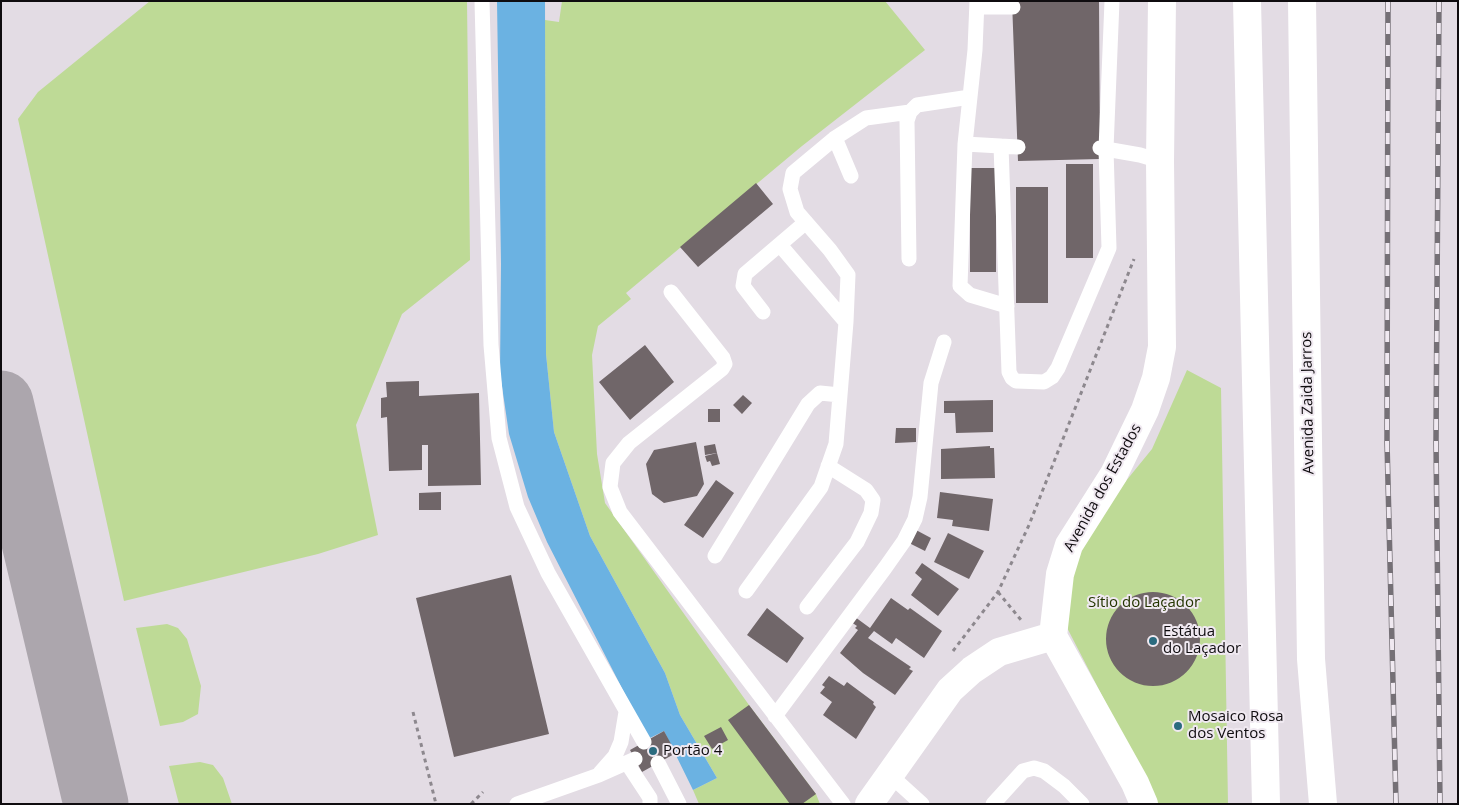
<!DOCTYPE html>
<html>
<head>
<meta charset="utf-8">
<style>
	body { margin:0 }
	#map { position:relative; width:1459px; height:805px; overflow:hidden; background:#e3dce4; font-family:"Open Sans",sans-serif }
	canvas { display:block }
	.frame { position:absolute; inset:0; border:2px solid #0f0c0f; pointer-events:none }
</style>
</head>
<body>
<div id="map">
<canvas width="1459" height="805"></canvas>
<div class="frame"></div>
</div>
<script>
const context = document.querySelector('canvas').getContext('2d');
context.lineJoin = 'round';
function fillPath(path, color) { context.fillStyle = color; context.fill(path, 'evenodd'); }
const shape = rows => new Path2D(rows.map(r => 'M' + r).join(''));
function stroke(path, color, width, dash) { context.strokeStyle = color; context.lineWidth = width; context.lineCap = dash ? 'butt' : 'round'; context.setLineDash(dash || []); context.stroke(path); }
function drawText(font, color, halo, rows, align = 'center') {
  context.font = font + ' "Open Sans",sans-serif'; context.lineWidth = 4; context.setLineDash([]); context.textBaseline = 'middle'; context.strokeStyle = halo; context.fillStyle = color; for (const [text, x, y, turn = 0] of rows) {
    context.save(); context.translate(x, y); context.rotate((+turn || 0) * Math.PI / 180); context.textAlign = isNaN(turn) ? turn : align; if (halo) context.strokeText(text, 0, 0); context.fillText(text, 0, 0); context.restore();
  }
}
const green = shape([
	[150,1,467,1,470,260,402,314,356,425,378,535,318,554,124,601,18,119,38,92],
	[562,1,885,1,925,50,802,146,626,293,631,299,598,326,592,355,597,454,605,503,749,705,816,794,820,804,699,804,693,790,717,778,680,715,665,673,590,536,554,432,546,354,545,20,559,22],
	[1187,370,1221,388,1228,804,1158,804,1062,618,1086,530,1152,449],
	[167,624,178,628,187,639,201,686,198,714,183,722,160,726,136,628],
	[200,762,213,765,223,778,232,804,179,804,169,766]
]);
const water = shape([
	[497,1,545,1,546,354,554,432,590,536,665,673,680,715,717,778,693,790,664,731,648,739,547,542,528,497,509,434,500,373,501,264]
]);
const taxiway = shape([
	[1,403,96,804]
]);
const building = shape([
	[1012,1,1099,1,1100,159,1018,161],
	[1066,164,1093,164,1093,258,1066,258],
	[970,168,996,168,996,272,970,272],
	[756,183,773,204,698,267,680,247],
	[1016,187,1048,187,1048,303,1016,303],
	[645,345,674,382,630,420,599,382],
	[419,381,419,396,479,393,481,485,428,486,428,445,422,445,422,470,389,471,387,417,381,418,381,398,387,397,386,382],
	[743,395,752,403,742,414,733,405],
	[993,400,993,432,956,433,955,413,944,413,944,401],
	[708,409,720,409,720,422,708,422],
	[896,428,916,428,916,442,895,443],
	[696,442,704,484,697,496,664,503,652,494,646,464,654,450],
	[715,444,717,453,705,455,704,446],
	[990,446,990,448,994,448,995,478,941,479,941,449],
	[717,453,720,464,712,466,710,461,707,462,705,456],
	[716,480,734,493,703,538,684,525],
	[441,492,441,510,419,510,419,493],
	[940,492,993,499,989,531,952,526,953,520,937,518],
	[916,530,931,538,925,551,909,543],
	[948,533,984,551,969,579,934,562],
	[922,563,959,589,938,616,911,595,922,579,915,573],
	[511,575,549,734,454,757,416,598],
	'1106 639a47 47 0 1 1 94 0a47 47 0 1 1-94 0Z',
	[891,598,908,610,910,608,942,631,924,658,896,638,892,644,874,631,868,638,911,667,909,669,913,671,895,695,863,673,840,653,858,630,855,628,857,626,851,622,855,617,870,628],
	[767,608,804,638,787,663,747,635],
	[829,676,844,686,847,682,874,702,873,704,876,707,856,739,823,715,832,702,820,693,825,687,822,685],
	[749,705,816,794,802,804,790,804,728,720],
	[721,727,728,740,712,749,704,736],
	[664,731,676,753,642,772,630,750]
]);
const path = shape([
	[998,592,1021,620],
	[953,651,998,592,1029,525,1134,259],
	[413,712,436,804],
	[471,804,483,792]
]);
const service = shape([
	[482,1,491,345,499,438,517,507,548,573,644,742],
	[977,1,975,50,965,144,960,286,970,295,1007,306],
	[977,7,1013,7],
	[835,138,851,176],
	[965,144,1018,147],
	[1001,146,1009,372,1012,378,1016,381,1044,382,1052,377,1058,368,1109,248,1106,149,1112,1],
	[1100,148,1140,155,1160,161],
	[780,245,846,322],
	[909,259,907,121,910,112,917,105,970,97],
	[671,292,723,358,725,364,722,369,629,443,613,463,610,487,620,512,843,804],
	[763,312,743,286,745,274,806,222],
	[715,556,808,404,820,393,840,395],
	[746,591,821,487,836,444,846,322,848,275,830,250,797,212,790,189,793,173,835,138,866,118,910,112],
	[807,607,857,542,871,513,873,500,866,490,828,466],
	[775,716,885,568,904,541,915,519,920,497,931,383,944,342],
	[627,763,650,798,650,804],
	[658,763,679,804],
	[600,773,615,756,621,742,626,712],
	[890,775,922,804],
	[517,804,599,775,635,759],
	[993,804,1023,771,1034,768,1044,771,1064,786,1082,804]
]);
const tertiary = shape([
	[869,804,950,690,972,670,999,652,1053,636],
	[1144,804,1135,783,1053,636,1060,574,1069,545,1114,474,1145,410,1156,378,1162,347,1160,161,1162,1]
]);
const motorway = shape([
	[1247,1,1266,804],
	[1302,1,1311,659,1323,804]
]);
const rail = shape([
	[1388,1,1387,442,1396,804],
	[1439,1,1436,441,1440,804]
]);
const markers = [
	[1153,641,5,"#2b6b7f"],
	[1178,726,5,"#2b6b7f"],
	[653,751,5,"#2b6b7f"]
];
const streetNames = [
	["Avenida Zaida Jarros",1308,403,-91],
	["Avenida dos Estados",1103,488,-61]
];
const parkNames = [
	["Sítio do Laçador",1144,603]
];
const poiNames = [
	["Estátua",1163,632],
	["do Laçador",1163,649],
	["Mosaico Rosa",1188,717],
	["dos Ventos",1188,734],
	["Portão 4",663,751]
];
fillPath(green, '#beda96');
fillPath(water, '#6bb2e2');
stroke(taxiway, '#aca6ad', 65);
fillPath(building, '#706669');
stroke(path, '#8d888e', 3, [4, 4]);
stroke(service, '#fff', 15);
stroke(tertiary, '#fff', 28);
stroke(motorway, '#fff', 28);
stroke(rail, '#757076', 5.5);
stroke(rail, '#f0e9f1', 4, [11]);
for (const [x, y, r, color] of markers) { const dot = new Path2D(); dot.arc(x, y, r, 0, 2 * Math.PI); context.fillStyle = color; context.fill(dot); stroke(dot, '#f0e9f1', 2); }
drawText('15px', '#0f0c0f', '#f0e9f1', streetNames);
drawText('15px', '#243500', '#f0e9f1', parkNames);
drawText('15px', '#0f0c0f', '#f0e9f1', poiNames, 'left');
</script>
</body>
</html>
